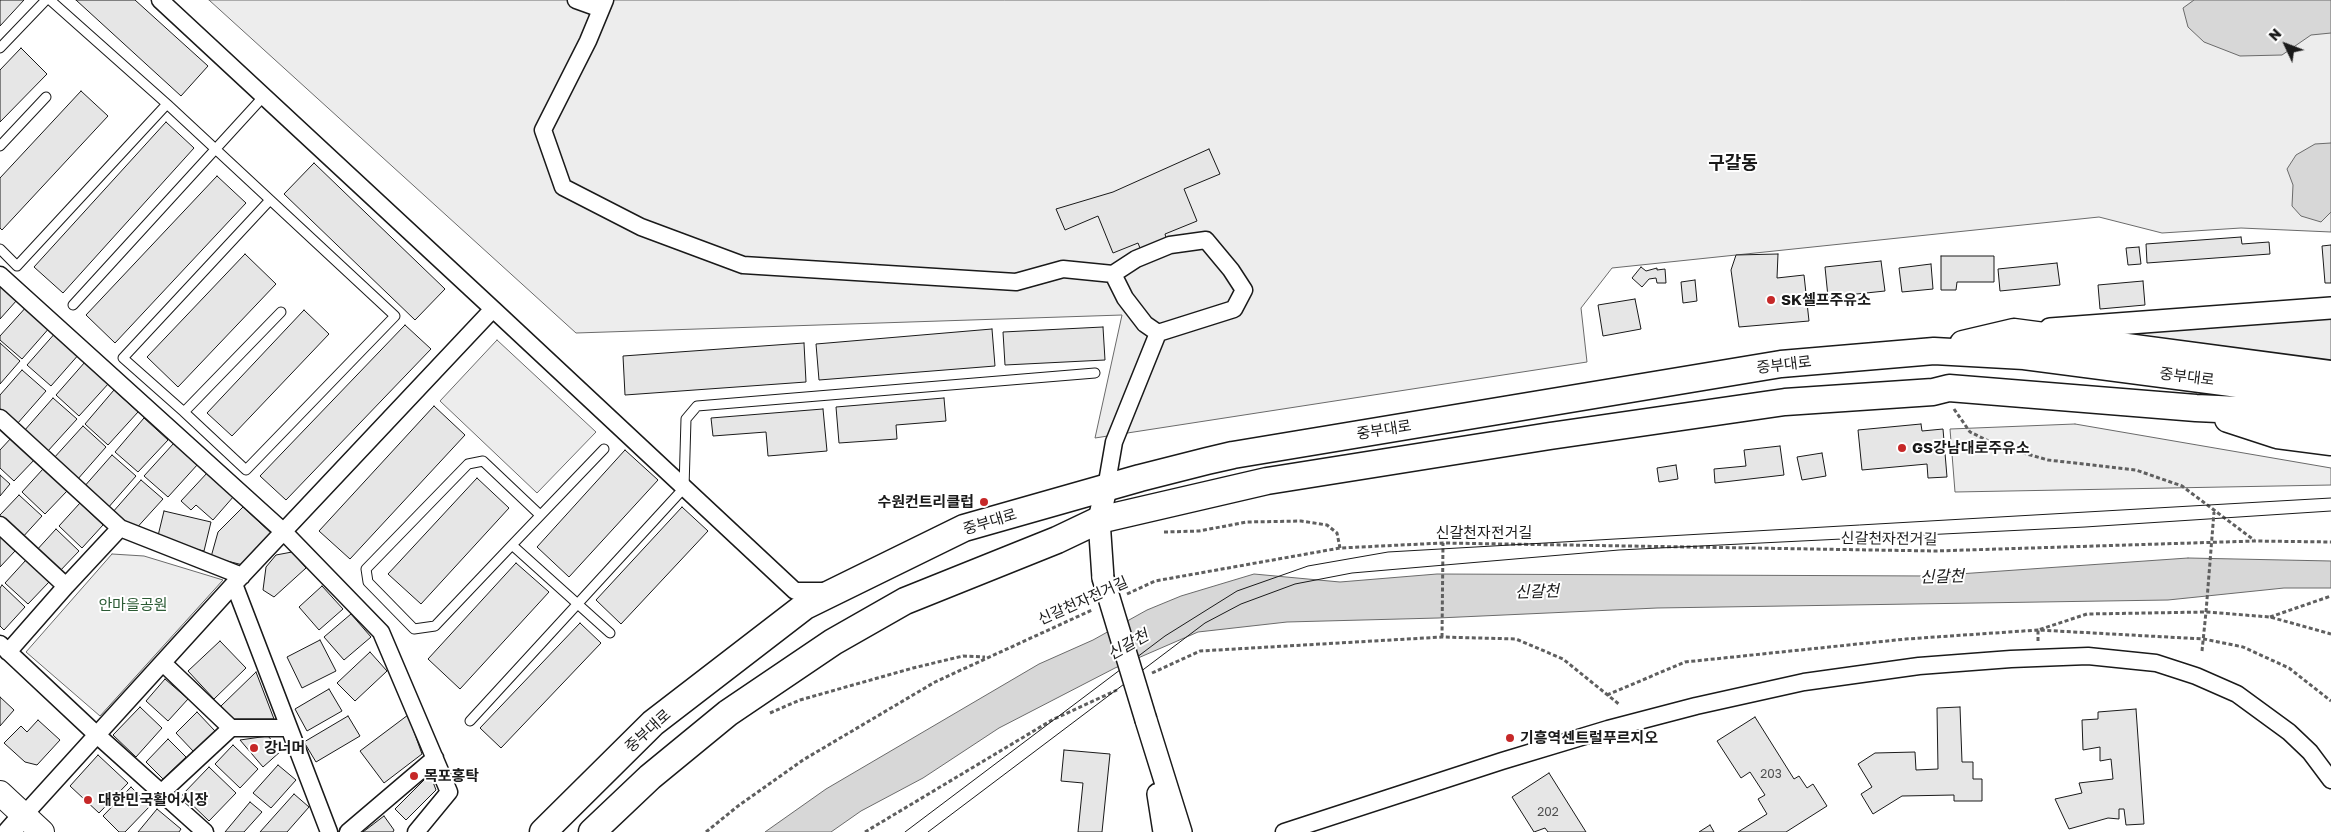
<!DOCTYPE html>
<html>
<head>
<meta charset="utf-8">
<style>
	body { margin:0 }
	#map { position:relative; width:2331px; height:832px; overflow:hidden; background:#fff; font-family:"Golos Text",sans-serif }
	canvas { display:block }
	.north { position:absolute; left:2261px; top:20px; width:50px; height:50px; -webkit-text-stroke:4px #fff; paint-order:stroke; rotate:313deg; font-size:14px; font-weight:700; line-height:20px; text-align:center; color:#1a1a1a }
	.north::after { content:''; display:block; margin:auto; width:18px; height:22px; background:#1a1a1a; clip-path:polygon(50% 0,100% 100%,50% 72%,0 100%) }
</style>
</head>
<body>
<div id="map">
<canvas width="2331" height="832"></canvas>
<div class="north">N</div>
</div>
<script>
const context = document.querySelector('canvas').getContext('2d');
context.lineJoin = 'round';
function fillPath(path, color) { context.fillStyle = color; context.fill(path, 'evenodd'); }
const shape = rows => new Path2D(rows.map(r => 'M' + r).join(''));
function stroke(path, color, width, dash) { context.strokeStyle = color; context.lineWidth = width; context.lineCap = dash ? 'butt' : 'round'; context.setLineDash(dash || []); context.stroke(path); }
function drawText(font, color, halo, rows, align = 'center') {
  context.font = font + ' "Golos Text","Noto Sans KR",sans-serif'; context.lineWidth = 4; context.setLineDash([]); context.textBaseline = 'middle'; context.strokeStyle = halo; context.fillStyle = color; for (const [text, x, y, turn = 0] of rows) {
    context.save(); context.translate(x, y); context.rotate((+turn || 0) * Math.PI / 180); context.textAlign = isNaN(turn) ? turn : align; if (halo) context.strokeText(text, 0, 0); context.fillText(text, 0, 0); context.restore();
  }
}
const built = shape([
	[209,0,2331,0,2331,232,2241,228,2162,233,2099,217,1612,268,1581,308,1587,362,1095,438,1122,315,576,333,209,0],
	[2331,313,2331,365,2075,334,2331,313],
	[497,340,596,432,537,493,440,401,497,340],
	[2075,424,2331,468,2331,485,1955,492,1950,429,2075,424],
	[112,554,144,556,223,580,100,716,26,652,112,554]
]);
const water = shape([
	[2194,0,2331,0,2331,33,2311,35,2282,55,2240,56,2204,42,2188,27,2183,8,2194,0],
	[2331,143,2331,212,2321,222,2301,216,2292,206,2293,185,2287,169,2296,155,2315,144,2331,143],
	[2188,558,2331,561,2331,588,2284,588,2168,600,1657,608,1438,618,1287,622,1198,632,1115,668,999,728,923,778,861,811,831,832,765,832,826,789,1039,664,1093,640,1147,610,1181,596,1254,574,1340,582,1437,574,1930,576,2188,558]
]);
const building = shape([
	[0,0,24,0,0,26,0,0],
	[76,0,135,0,208,66,181,96,76,0],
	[21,48,47,74,0,122,0,70,21,48],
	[81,91,108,116,2,230,0,228,0,178,81,91],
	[166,122,194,148,63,293,34,267,166,122],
	[1209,149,1220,174,1184,189,1197,221,1165,234,1169,249,1144,258,1138,243,1113,253,1098,216,1065,230,1056,209,1113,192,1209,149],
	[314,163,445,289,415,320,284,194,314,163],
	[217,176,246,203,115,343,86,315,217,176],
	[2241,237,2242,244,2269,242,2270,254,2147,263,2146,244,2241,237],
	[2331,245,2331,283,2325,283,2322,246,2331,245],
	[2139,247,2141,264,2128,265,2126,248,2139,247],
	[245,254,276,284,178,387,147,357,245,254],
	[1778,254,1777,278,1804,275,1809,321,1739,327,1731,270,1736,255,1778,254],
	[1941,256,1994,256,1994,282,1957,282,1956,290,1941,290,1941,256],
	[1881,261,1885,291,1828,297,1825,267,1881,261],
	[2057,263,2060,285,2000,291,1998,269,2057,263],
	[1931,264,1933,289,1902,292,1899,268,1931,264],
	[1641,267,1646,271,1657,268,1657,270,1665,269,1666,283,1657,283,1656,278,1649,279,1642,287,1632,278,1641,267],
	[1695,280,1697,301,1683,303,1681,282,1695,280],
	[2143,281,2145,305,2100,309,2098,285,2143,281],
	[0,284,17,300,0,319,0,284],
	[1635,299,1641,329,1603,336,1598,305,1635,299],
	[28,305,51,326,22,359,0,340,0,336,28,305],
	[304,310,329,334,232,436,207,413,304,310],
	[405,325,431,349,286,500,260,476,405,325],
	[1103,327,1105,360,1005,365,1003,332,1103,327],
	[992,329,995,366,819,380,816,344,992,329],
	[57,331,80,353,51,386,27,365,57,331],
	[0,343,20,361,0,384,0,343],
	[804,343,806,382,625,395,623,356,804,343],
	[85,362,109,383,79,416,56,395,85,362],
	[22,370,46,391,17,424,0,409,0,395,22,370],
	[114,390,138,412,108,445,85,424,114,390],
	[53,398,77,419,47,452,24,431,53,398],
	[944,398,946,421,896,425,897,439,839,443,836,407,944,398],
	[434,406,465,435,350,559,319,531,434,406],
	[823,409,827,451,768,456,766,432,713,436,711,418,823,409],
	[144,418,168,440,138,472,115,452,144,418],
	[1921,424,1922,431,1943,429,1947,477,1928,478,1927,464,1862,470,1858,430,1921,424],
	[83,426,106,447,77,480,53,459,83,426],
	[12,437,36,458,14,481,0,468,0,450,12,437],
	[174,443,198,464,168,497,144,476,174,443],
	[1780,446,1784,475,1715,483,1714,469,1746,466,1744,450,1780,446],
	[625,450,658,480,569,577,537,547,625,450],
	[1822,453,1826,476,1802,480,1797,457,1822,453],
	[112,455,136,476,107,509,83,488,112,455],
	[1676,465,1678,479,1659,482,1657,468,1676,465],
	[43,469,67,491,45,514,22,492,43,469],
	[208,472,234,496,213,520,196,505,191,510,181,501,208,472],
	[0,475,10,484,0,496,0,475],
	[477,478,509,508,421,604,388,574,477,478],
	[141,480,163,499,133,532,112,513,141,480],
	[19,495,42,516,21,539,0,520,0,515,19,495],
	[80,503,103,525,82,548,59,526,80,503],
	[243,507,273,535,243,565,211,557,218,532,243,507],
	[682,507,708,531,621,624,596,600,682,507],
	[164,511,211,522,204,551,157,540,164,511],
	[56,529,79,551,58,573,35,552,56,529],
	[0,537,15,551,0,567,0,537],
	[292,552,306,568,274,597,263,590,266,567,276,555,292,552],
	[26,560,49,582,28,604,5,583,26,560],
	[516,563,549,592,460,689,428,659,516,563],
	[2,585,25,607,4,630,0,626,0,588,2,585],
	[322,586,343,609,319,630,299,607,322,586],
	[351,614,371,637,344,660,324,637,351,614],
	[580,623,601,643,501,748,480,728,580,623],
	[320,640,336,671,302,688,287,657,320,640],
	[220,641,246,668,214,699,188,671,220,641],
	[370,652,387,671,355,701,337,683,370,652],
	[256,672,274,719,233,719,221,706,256,672],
	[165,679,188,699,168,721,146,701,165,679],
	[329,689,342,711,307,731,295,709,329,689],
	[0,697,14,710,0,726,0,697],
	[140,707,162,728,136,757,113,735,140,707],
	[1960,707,1962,762,1973,762,1973,779,1982,779,1982,801,1954,801,1954,795,1902,796,1873,814,1861,794,1872,787,1858,764,1875,753,1915,752,1916,770,1938,769,1937,708,1960,707],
	[2136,709,2144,824,2126,825,2124,809,2119,809,2119,819,2108,818,2069,829,2055,799,2082,793,2079,783,2113,779,2111,759,2100,761,2100,747,2083,750,2082,720,2098,719,2098,712,2136,709],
	[197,712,215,731,194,752,176,733,197,712],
	[408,715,422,754,384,783,360,751,408,715],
	[348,716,360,736,316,762,304,742,348,716],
	[1755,717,1794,779,1799,776,1807,788,1813,784,1827,806,1786,832,1738,832,1767,814,1758,799,1765,795,1750,772,1741,778,1717,741,1755,717],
	[38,720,60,740,37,765,25,762,4,743,21,726,27,732,38,720],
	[268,736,281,751,263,767,240,740,268,736],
	[168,739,186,757,163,779,146,762,168,739],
	[233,745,258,769,240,788,215,764,233,745],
	[1064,750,1110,754,1102,832,1078,832,1083,783,1061,781,1064,750],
	[98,755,128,783,99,813,70,786,98,755],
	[278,765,296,780,271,808,253,793,278,765],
	[209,767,236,793,209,821,182,795,209,767],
	[1549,773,1586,832,1548,832,1545,828,1534,832,1512,797,1549,773],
	[430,774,436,790,406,820,395,809,430,774],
	[131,787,150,806,125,832,119,832,103,816,131,787],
	[294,794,309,807,287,832,260,832,294,794],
	[250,802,262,812,244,832,225,832,250,802],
	[157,809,181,829,179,832,138,832,157,809],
	[384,816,394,830,393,832,363,832,384,816],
	[1710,825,1714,832,1699,832,1710,825]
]);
const path = shape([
	[1954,409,1970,432,1999,446,2048,460,2136,470,2182,486,2254,540],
	[1164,532,1199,531,1247,522,1301,521,1327,525,1337,533,1340,548],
	[1127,594,1155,581,1340,548,1443,543,1935,551,2255,541,2331,542],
	[2270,617,2331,596],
	[1442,637,1443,543],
	[2038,641,2038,630,2087,614,2206,612,2270,617,2331,634],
	[2202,651,2206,612],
	[1152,673,1200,651,1442,637,1516,639,1563,659,1620,705],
	[1607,695,1685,662,1906,639,2038,630,2204,639,2243,647,2289,668,2331,701],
	[770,713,800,700,913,668,963,656,985,657],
	[706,832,738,806,803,760,935,682,1092,610],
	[865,832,1052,720,1117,690]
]);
const service = shape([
	[0,48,46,0],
	[167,104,395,316,246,470,184,412,281,312],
	[0,146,46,97],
	[0,249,17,266,167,104,50,0],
	[73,305,264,96],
	[184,412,123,358,270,200],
	[604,449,512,545,610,633],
	[512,545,435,626,414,629,368,582,366,569,468,464,483,461,540,515],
	[470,721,684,488,686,419,697,406,1095,373]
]);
const minor = shape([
	[160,0,493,309],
	[576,0,601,9],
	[605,0,588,41,543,130,563,187,641,227,743,265,1016,282,1063,269,1113,274],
	[0,275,285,533,381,632,449,792,416,832],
	[0,418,120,528],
	[1106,488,1114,442,1158,333,1234,309,1244,290,1231,270,1206,240,1170,245,1136,259,1113,274,1125,298,1145,324,1158,333],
	[0,525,66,586,8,652],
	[234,584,493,309,795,591,827,591],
	[66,586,120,528,242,576],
	[0,644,97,735,205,832],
	[231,728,289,728],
	[161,793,231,728,163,663],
	[24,815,234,584,329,832],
	[348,832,435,758],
	[1284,832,1502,761,1608,729,1696,706,1804,682,1919,666,2011,659,2088,656,2156,663,2196,676,2237,694,2289,732,2310,752,2331,780]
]);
const tertiary = shape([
	[2050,329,2331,308],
	[1103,578,1099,520,1106,488],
	[1146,720,1181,832],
	[1158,794,1164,832],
	[9,832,24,815]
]);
const secondary = shape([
	[0,793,42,832]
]);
const primary = shape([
	[1963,344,2014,332,2331,374],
	[2228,419,2277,435,2331,442],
	[543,832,653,723,805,606,964,528,1140,478,1207,461,1233,455,1781,364,1934,351,2024,356,2331,396],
	[592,832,650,777,728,713,833,642,905,601,1057,540,1099,520,1267,481,1550,436,1785,402,1933,392,1949,388,2196,408,2282,412,2331,419]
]);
const tram = shape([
	[905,832,1165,636,1237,591,1308,566,1388,552,2331,498],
	[928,832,1205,623,1241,604,1295,584,1352,573,1619,550,2085,527,2331,511]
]);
const pathBridge = shape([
	[2206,612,2214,512]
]);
const tertiaryBridge = shape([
	[1103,578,1146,720]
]);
const markers = [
	[1771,300,5,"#c62828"],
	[1902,448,5,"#c62828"],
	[984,502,5,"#c62828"],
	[1510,738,5,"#c62828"],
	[254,748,5,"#c62828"],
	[414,776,5,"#c62828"],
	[88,800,5,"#c62828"]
];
const numberNames = [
	["203",1771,774],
	["202",1548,812]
];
const poiNames = [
	["SK셀프주유소",1781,300],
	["GS강남대로주유소",1912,448],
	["수원컨트리클럽",974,502,"right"],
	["기흥역센트럴푸르지오",1520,738],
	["강너머",264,748],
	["목포홍탁",424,776],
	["대한민국활어시장",98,800]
];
const streetNames = [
	["중부대로",1784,365,-7],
	["중부대로",2187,377,7],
	["중부대로",1384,430,-9],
	["중부대로",990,522,-17],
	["신갈천자전거길",1484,533],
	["신갈천자전거길",1889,539,1],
	["신갈천자전거길",1083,601,-24],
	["중부대로",648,731,-42]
];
const parkNames = [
	["안마을공원",133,605]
];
const waterNames = [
	["신갈천",1942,577,-2],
	["신갈천",1537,592,-2],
	["신갈천",1128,645,-29]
];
const quarterNames = [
	["구갈동",1733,163]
];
fillPath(built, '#ededed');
stroke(built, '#6a6a6a', 1);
fillPath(water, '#d7d7d7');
stroke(water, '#6a6a6a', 1);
fillPath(building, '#e6e6e6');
stroke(building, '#1a1a1a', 1);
stroke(service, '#1a1a1a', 11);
stroke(minor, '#1a1a1a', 19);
stroke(tertiary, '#1a1a1a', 24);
stroke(secondary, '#1a1a1a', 26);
stroke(primary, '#1a1a1a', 29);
stroke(path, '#5f5f5f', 3, [4, 2.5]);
stroke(service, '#fff', 9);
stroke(minor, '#fff', 16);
stroke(tertiary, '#fff', 21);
stroke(secondary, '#fff', 24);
stroke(primary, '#fff', 26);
stroke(tram, '#1a1a1a', 1);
stroke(tertiaryBridge, '#1a1a1a', 24, []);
stroke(pathBridge, '#5f5f5f', 3, [4, 2.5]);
stroke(tertiaryBridge, '#fff', 21);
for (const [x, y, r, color] of markers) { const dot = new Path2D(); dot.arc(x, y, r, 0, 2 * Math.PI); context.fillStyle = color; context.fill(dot); stroke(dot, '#fff', 2); }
drawText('12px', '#4d4d4d', null, numberNames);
drawText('bold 15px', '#1a1a1a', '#fff', poiNames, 'left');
drawText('15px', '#1a1a1a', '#fff', streetNames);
drawText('15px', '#2b5a34', '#fff', parkNames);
drawText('italic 16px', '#1a1a1a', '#fff', waterNames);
drawText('bold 18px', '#1a1a1a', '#fff', quarterNames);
</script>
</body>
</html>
